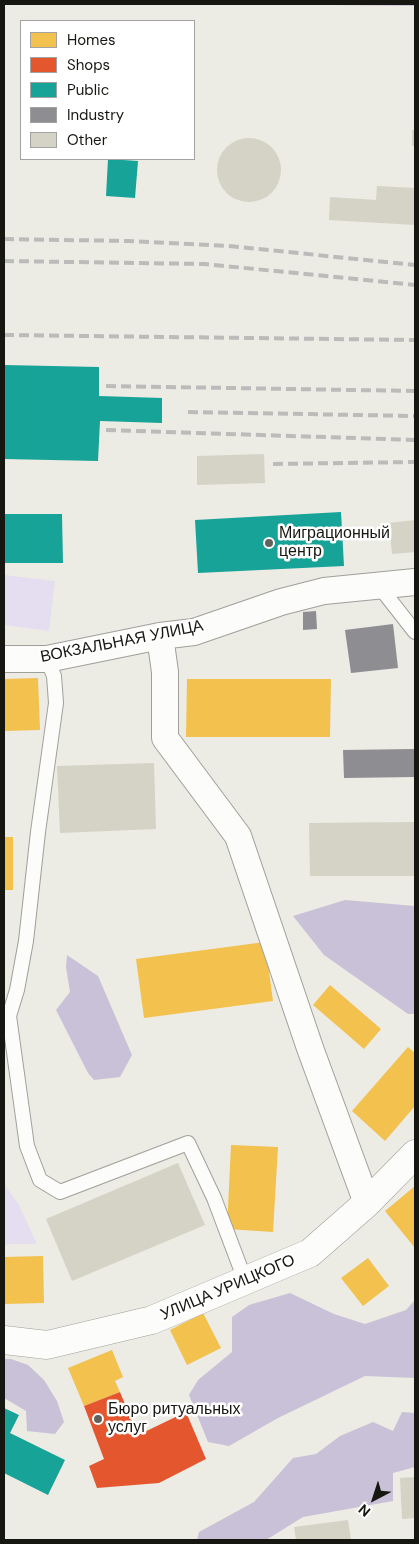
<!DOCTYPE html>
<html>
<head>
<meta charset="utf-8">
<style>
	body { margin:0 }
	#map { position:relative; width:419px; height:1544px; overflow:hidden; background:#ecebe4; font-family:"DM Sans",sans-serif }
	canvas { display:block }
	.frame { position:absolute; inset:0; border:5px solid #171712; pointer-events:none }
	.legend { position:absolute; left:20px; top:20px; width:175px; height:140px; box-sizing:border-box; background:#fff; border:1px solid #a2a2a0; margin:0; padding:6px 9px; list-style:none; font-size:15px; color:#171712 }
	.legend li { display:flex; align-items:center; gap:10px; height:25px }
	.legend b { width:25px; border:1px solid #a2a2a0 }
	.north { position:absolute; left:349px; top:1474px; width:50px; height:50px; -webkit-text-stroke:4px #fff; paint-order:stroke; rotate:220deg; font-size:14px; font-weight:700; line-height:20px; text-align:center; color:#171712 }
	.north::after { content:''; display:block; margin:auto; width:18px; height:22px; background:#171712; clip-path:polygon(50% 0,100% 100%,50% 72%,0 100%) }
</style>
</head>
<body>
<div id="map">
<canvas width="419" height="1544"></canvas>
<div class="frame"></div>
<ul class="legend">
<li><b style="height:14px;background:#f2c14e"></b>Homes</li>
<li><b style="height:14px;background:#e4572e"></b>Shops</li>
<li><b style="height:14px;background:#17a398"></b>Public</li>
<li><b style="height:14px;background:#8d8d92"></b>Industry</li>
<li><b style="height:14px;background:#d4d3c6"></b>Other</li>
</ul>
<div class="north">N</div>
</div>
<script>
const context = document.querySelector('canvas').getContext('2d');
context.lineJoin = 'round';
function fillPath(path, color) { context.fillStyle = color; context.fill(path, 'evenodd'); }
const shape = rows => new Path2D(rows.map(r => 'M' + r).join(''));
function stroke(path, color, width, dash) { context.strokeStyle = color; context.lineWidth = width; context.lineCap = dash ? 'butt' : 'round'; context.setLineDash(dash || []); context.stroke(path); }
function drawText(font, color, halo, rows, align = 'center') {
  context.font = font + ' "DM Sans",sans-serif'; context.lineWidth = 5; context.setLineDash([]); context.textBaseline = 'middle'; context.strokeStyle = halo; context.fillStyle = color; for (const [text, x, y, turn = 0] of rows) {
    context.save(); context.translate(x, y); context.rotate((+turn || 0) * Math.PI / 180); context.textAlign = isNaN(turn) ? turn : align; if (halo) context.strokeText(text, 0, 0); context.fillText(text, 0, 0); context.restore();
  }
}
const green = shape([
	[4,575,55,581,49,631,4,625],
	[4,1184,19,1205,37,1244,13,1244,4,1245]
]);
const forest = shape([
	[247,4,415,4,415,6,248,4],
	[345,900,415,906,415,1014,408,1014,324,955,293,916],
	[67,955,98,976,132,1055,120,1077,94,1080,88,1073,56,1010,70,992,66,967],
	[290,1293,334,1314,365,1324,406,1310,415,1300,415,1378,365,1376,278,1418,229,1446,208,1442,189,1395,198,1380,232,1352,232,1317,249,1305],
	[4,1359,11,1359,28,1365,44,1380,57,1401,64,1422,55,1434,27,1431,26,1411,4,1398],
	[402,1412,415,1413,415,1467,393,1473,393,1501,303,1517,266,1540,197,1540,199,1532,254,1502,293,1458,316,1454,340,1436,373,1422,393,1431]
]);
const homes = shape([
	[38,678,40,730,4,731,4,679],
	[187,679,331,679,330,737,186,737],
	[4,837,13,837,13,890,4,890],
	[265,942,273,1001,144,1018,136,959],
	[330,985,381,1029,364,1049,313,1005],
	[408,1047,415,1053,415,1106,385,1141,352,1111],
	[231,1145,278,1147,273,1232,227,1229],
	[415,1186,415,1248,385,1211],
	[43,1256,44,1303,4,1304,4,1257],
	[368,1258,389,1286,363,1306,341,1278],
	[203,1313,221,1348,187,1365,170,1330],
	[112,1350,123,1377,115,1381,120,1392,84,1406,68,1368]
]);
const shops = shape([
	[120,1392,138,1435,186,1412,206,1459,159,1483,97,1488,89,1466,104,1459,84,1406]
]);
const public = shape([
	[108,159,138,161,135,198,106,196],
	[4,365,99,367,99,396,162,398,162,423,100,421,98,461,4,459],
	[341,512,344,566,198,573,195,520],
	[4,514,62,514,63,563,4,563],
	[4,1408,19,1415,10,1433,65,1460,48,1495,4,1473]
]);
const industry = shape([
	[316,611,317,629,303,630,303,612],
	[393,624,398,668,351,673,345,630],
	[415,749,415,777,344,778,343,750]
]);
const building = shape([
	[412,130,415,130,415,146,412,146],
	'217 170a32 32 0 1 1 64 0a32 32 0 1 1-64 0Z',
	[377,186,415,188,415,225,329,220,330,197,376,200],
	[264,454,265,483,197,485,197,456],
	[415,520,415,552,392,554,389,523],
	[154,763,156,829,60,833,57,766],
	[415,822,415,876,310,876,309,823],
	[178,1163,205,1225,72,1281,46,1219],
	[415,1477,415,1518,402,1519,400,1478],
	[348,1520,351,1540,296,1540,294,1527]
]);
const service = shape([
	[379,586,415,632],
	[47,659,54,676,56,703,38,832,26,941,17,990,9,1016,27,1146,40,1180,60,1192,188,1143,214,1198,245,1280]
]);
const minor = shape([
	[160,636,165,672,165,738,238,836,310,1048,367,1203],
	[4,659,47,659,160,636,194,632,281,602,324,591,415,582]
]);
const tertiary = shape([
	[4,1340,47,1345,152,1320,310,1253,367,1203,415,1154]
]);
const rail = shape([
	[4,239,128,241,229,246,415,265],
	[4,261,205,264,415,285],
	[4,335,415,340],
	[106,386,415,391],
	[188,412,415,416],
	[106,430,415,440],
	[273,464,415,462]
]);
const markers = [
	[269,543,5,"#62615c"],
	[98,1419,5,"#62615c"]
];
const poiNames = [
	["Миграционный",279,534],
	["центр",279,552],
	["Бюро ритуальных",108,1410],
	["услуг",108,1428]
];
const streetNames = [
	["ВОКЗАЛЬНАЯ УЛИЦА",122,642,-11],
	["УЛИЦА УРИЦКОГО",228,1288,-23]
];
fillPath(green, '#e5def0');
fillPath(forest, '#c9c1d7');
fillPath(homes, '#f2c14e');
fillPath(shops, '#e4572e');
fillPath(public, '#17a398');
fillPath(industry, '#8d8d92');
fillPath(building, '#d4d3c6');
stroke(service, '#a09f99', 16);
stroke(minor, '#a09f99', 28);
stroke(tertiary, '#a09f99', 29);
stroke(service, '#fcfcfb', 14);
stroke(minor, '#fcfcfb', 26);
stroke(tertiary, '#fcfcfb', 28);
stroke(rail, '#bbbbb9', 4, [10, 5]);
for (const [x, y, r, color] of markers) { const dot = new Path2D(); dot.arc(x, y, r, 0, 2 * Math.PI); context.fillStyle = color; context.fill(dot); stroke(dot, '#fff', 2); }
drawText('16px', '#171712', '#fff', poiNames, 'left');
drawText('16px', '#171712', '#fff', streetNames);
</script>
</body>
</html>
